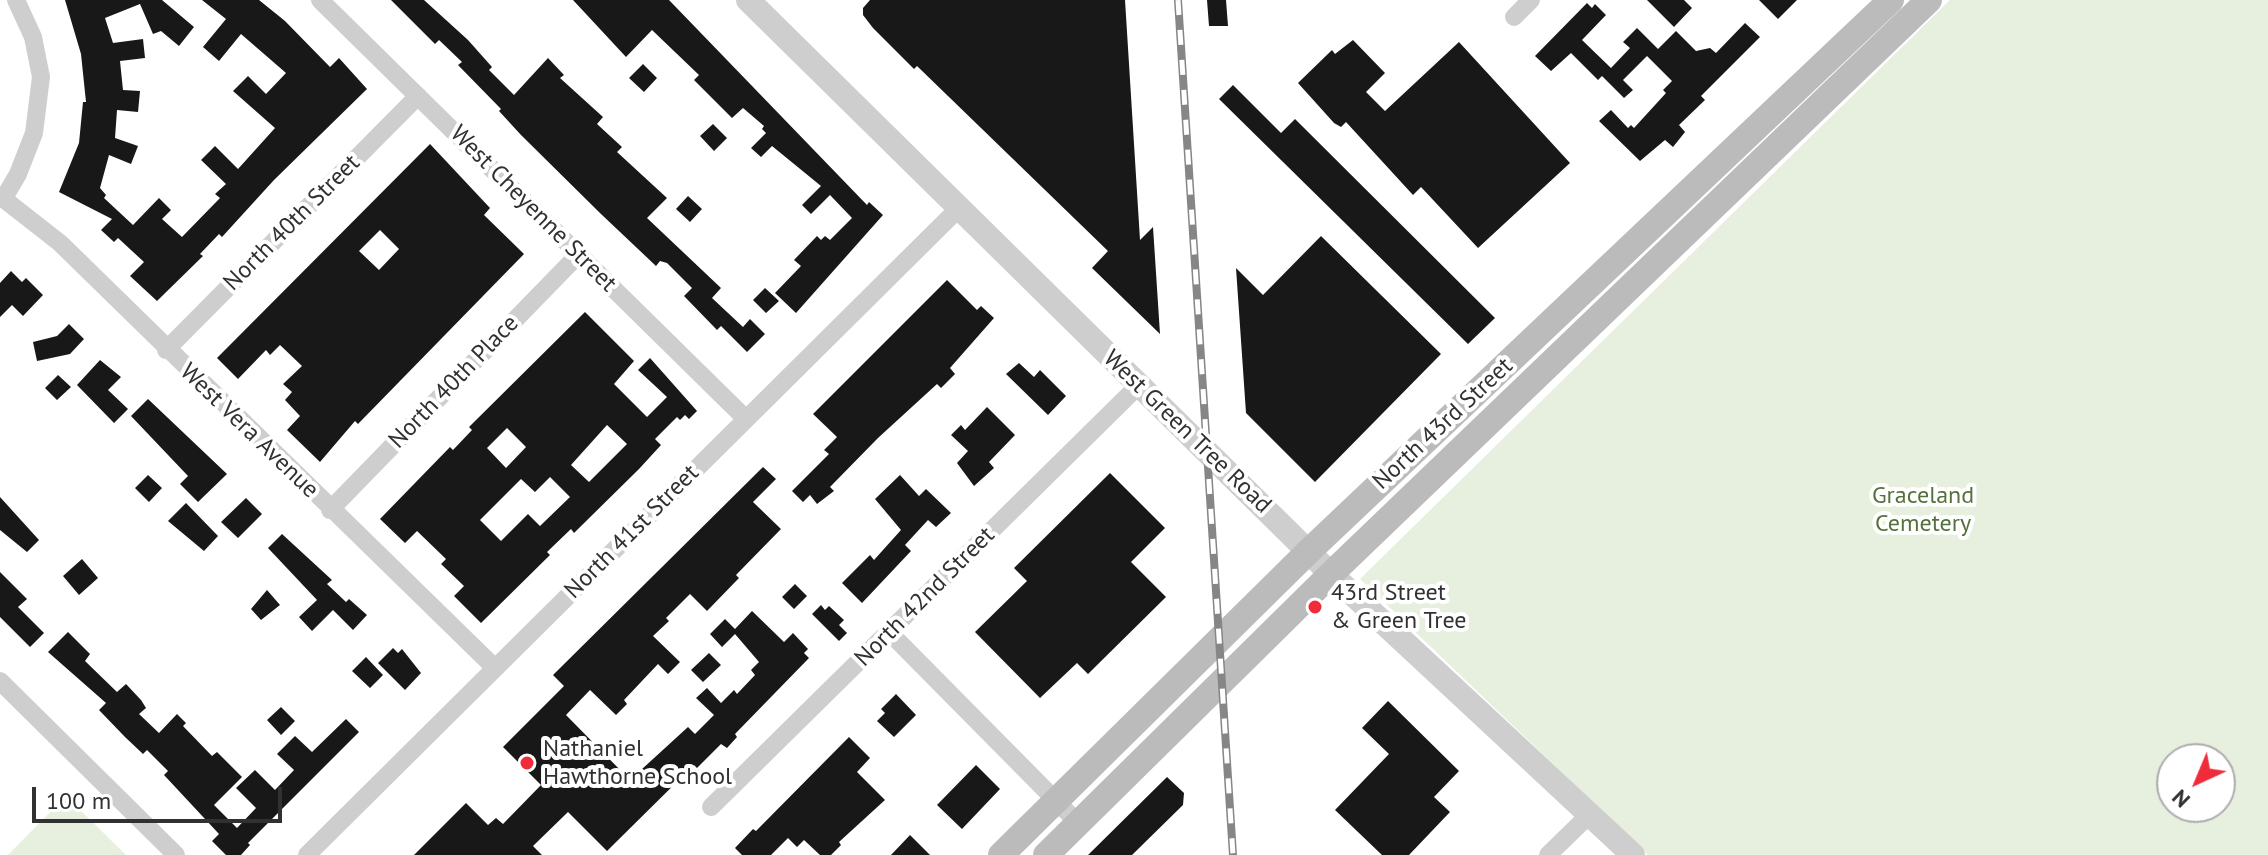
<!DOCTYPE html>
<html>
<head>
<meta charset="utf-8">
<style>
	body { margin:0 }
	#map { position:relative; width:2268px; height:855px; overflow:hidden; background:#fff; font-family:"PT Sans",sans-serif }
	canvas { display:block }
	.north { position:absolute; left:2156px; top:743px; width:80px; height:80px; box-sizing:border-box; background:#fff; border:2px solid #adadad; border-radius:50%; rotate:224deg; font-size:22px; font-weight:700; line-height:32px; text-align:center; color:#313131 }
	.north::after { content:''; display:block; margin:auto; width:28px; height:36px; background:#f02c3a; clip-path:polygon(50% 0,100% 100%,50% 72%,0 100%) }
	.scale { position:absolute; left:32px; top:787px; width:250px; height:36px; box-sizing:border-box; border:4px solid #313131; border-top:0; padding-left:10px; font-size:24px; line-height:28px; white-space:nowrap; color:#313131; -webkit-text-stroke:6px #fff; paint-order:stroke }
</style>
</head>
<body>
<div id="map">
<canvas width="2268" height="855"></canvas>
<div class="north">N</div>
<div class="scale">100 m</div>
</div>
<script>
const context = document.querySelector('canvas').getContext('2d');
context.lineJoin = 'round';
function fillPath(path, color) { context.fillStyle = color; context.fill(path, 'evenodd'); }
const shape = rows => new Path2D(rows.map(r => 'M' + r).join(''));
function stroke(path, color, width, dash) { context.strokeStyle = color; context.lineWidth = width; context.lineCap = dash ? 'butt' : 'round'; context.setLineDash(dash || []); context.stroke(path); }
function drawText(font, color, halo, rows, align = 'center') {
  context.font = font + ' "PT Sans",sans-serif'; context.lineWidth = 8; context.setLineDash([]); context.textBaseline = 'middle'; context.strokeStyle = halo; context.fillStyle = color; for (const [text, x, y, turn = 0] of rows) {
    context.save(); context.translate(x, y); context.rotate((+turn || 0) * Math.PI / 180); context.textAlign = isNaN(turn) ? turn : align; if (halo) context.strokeText(text, 0, 0); context.fillText(text, 0, 0); context.restore();
  }
}
const green = shape([
	[1950,0,2268,0,2268,855,1648,855,1360,579],
	[2172,759,2220,759,2220,807,2172,807],
	[66,796,126,855,8,855]
]);
const building = shape([
	[65,0,162,0,194,27,179,46,161,31,153,34,140,4,105,18,113,43,143,39,145,58,120,61,123,90,140,91,138,112,117,110,115,138,138,146,131,164,109,155,100,188,106,195,104,198,133,225,159,198,171,210,162,219,182,237,220,198,215,194,226,184,201,160,215,146,238,169,275,128,233,91,248,76,266,94,286,73,241,34,219,61,203,47,226,19,202,0,259,0,285,21,330,67,339,58,367,89,274,180,222,237,219,234,200,254,203,256,157,301,130,276,144,262,118,238,114,242,101,230,112,219,59,192,79,143,83,102,86,102,81,54],
	[391,0,424,0,468,40,492,67,489,70,514,95,548,58,564,75,560,78,603,117,597,124,622,147,617,152,667,198,647,218,721,288,712,298,743,327,750,319,765,334,747,352,721,326,717,330,684,296,692,288,667,263,660,261,656,266,601,214,521,135,499,111,501,109,458,65,462,62,439,40,435,44],
	[573,0,669,0,867,205,869,202,883,215,796,313,775,293,801,266,794,260,817,236,821,240,825,236,830,240,852,218,830,195,811,214,802,205,821,186,772,146,761,157,751,148,766,133,762,129,764,126,743,108,732,118,694,80,699,75,652,30,626,57],
	[870,0,1125,0,1140,240,1153,227,1160,334,1092,268,1108,251,917,66,914,69,873,28,863,15,863,8],
	[1207,0,1226,0,1228,26,1209,26],
	[1647,0,1684,0,1692,8,1674,27],
	[1759,0,1797,0,1778,19],
	[1587,3,1592,8,1595,4,1606,15,1582,40,1611,68,1630,48,1623,42,1637,28,1658,49,1676,31,1696,51,1710,48,1716,53,1745,23,1760,37,1701,96,1705,100,1679,125,1685,132,1673,147,1665,140,1640,161,1599,121,1611,110,1628,128,1631,125,1634,128,1666,93,1663,90,1672,81,1647,56,1623,80,1633,90,1624,98,1602,76,1598,80,1571,53,1551,71,1535,56],
	[1353,40,1385,73,1366,92,1385,111,1459,42,1570,163,1478,248,1421,187,1413,195,1346,122,1341,127,1334,123,1298,83,1332,50,1335,54],
	[643,64,657,78,644,92,629,78],
	[1233,85,1281,133,1295,119,1495,318,1468,344,1219,99],
	[713,124,727,138,714,151,700,136],
	[430,144,490,208,484,215,524,254,358,424,355,421,320,462,287,430,300,416,285,400,292,392,283,384,302,366,280,345,270,355,266,350,238,379,217,358],
	[380,230,399,249,379,270,359,251],
	[688,196,702,209,690,222,676,209],
	[1321,236,1441,354,1315,482,1246,413,1236,268,1263,295],
	[11,271,22,282,26,278,43,295,23,316,12,305,0,317,0,283],
	[947,280,977,310,981,306,994,318,950,368,955,374,941,388,937,384,878,438,830,487,834,491,817,504,810,495,803,502,792,491,829,454,824,450,837,437,813,414],
	[765,288,779,301,766,313,753,300],
	[585,312,634,361,614,384,647,417,667,397,638,370,650,358,697,411,689,419,685,415,680,420,677,417,655,439,661,445,639,469,574,533,571,529,547,552,550,555,481,623,454,596,464,586,441,564,446,559,417,531,405,543,380,519,450,447,453,450,472,430,469,427],
	[607,425,627,444,589,482,571,465],
	[507,428,526,447,506,468,487,448],
	[550,477,570,497,540,526,528,514,501,541,480,520,521,479,535,492],
	[69,324,84,339,70,354,37,361,33,342,57,336],
	[100,360,121,377,108,390,128,409,114,423,77,385],
	[1019,363,1034,377,1040,370,1066,396,1048,415,1006,374],
	[58,375,71,387,57,400,45,388],
	[148,399,227,474,198,502,180,484,188,476,131,416],
	[987,407,1015,435,989,462,994,468,974,486,957,463,968,451,951,435,961,425,965,430],
	[763,467,776,479,753,502,781,529,736,575,739,578,707,611,690,594,666,618,669,621,653,636,680,662,668,674,658,664,624,700,627,704,616,715,590,690,566,715,630,780,688,727,695,734,714,715,696,698,707,688,721,703,734,690,737,694,755,675,751,670,759,662,735,634,722,647,710,634,725,619,735,629,752,611,784,642,793,633,808,649,804,653,809,658,735,734,737,737,727,748,721,744,697,768,694,765,607,851,568,812,533,846,542,855,414,855,466,803,488,825,496,818,503,824,541,785,503,747,564,686,553,675],
	[1110,473,1165,528,1131,562,1166,597,1088,674,1077,663,1040,698,975,632,1027,581,1014,568],
	[148,475,162,488,149,502,135,488],
	[900,475,919,496,926,489,951,513,936,527,928,520,905,545,911,551,862,603,842,583,870,555,874,560,901,530,875,499],
	[0,497,39,540,27,552,0,530],
	[246,498,262,514,238,538,221,522],
	[186,503,218,536,204,551,168,521],
	[282,534,332,580,327,584,346,602,349,599,367,615,353,630,333,610,312,631,299,617,317,600,268,548],
	[82,559,98,578,79,595,63,576],
	[0,572,27,599,18,607,44,633,30,647,0,617],
	[795,584,807,596,794,609,782,597],
	[267,590,280,605,261,620,251,609],
	[821,605,825,610,829,606,844,620,839,625,847,633,839,641,812,614],
	[68,632,90,654,85,661,117,692,126,684,141,700,146,708,139,714,159,733,177,714,186,723,183,726,212,756,217,752,242,777,214,805,237,828,256,808,236,788,255,770,275,790,294,770,277,754,295,736,312,752,346,719,359,732,248,843,250,845,241,855,226,855,212,841,219,834,164,775,168,771,147,750,143,754,125,737,99,710,106,703,48,652],
	[393,648,398,653,402,649,421,673,405,690,378,663],
	[709,653,721,665,703,682,691,670],
	[366,657,383,675,370,688,352,671],
	[896,694,916,715,894,737,877,721,885,713,881,709],
	[1388,701,1459,771,1434,797,1450,812,1409,855,1382,855,1335,810,1389,754,1362,728],
	[281,707,295,721,281,735,267,720],
	[849,737,870,758,857,772,885,800,839,842,841,845,831,855,820,855,804,840,797,847,788,838,771,855,742,855,735,848,753,829,756,831],
	[976,765,1000,789,962,829,937,805],
	[1167,777,1184,793,1183,805,1132,855,1088,855],
	[910,835,930,855,891,855]
]);
const minor = shape([
	[320,0,746,419],
	[1514,17,1531,0],
	[0,196,60,243,495,668],
	[4,198,18,174,34,133,41,77,33,37,16,0],
	[166,350,418,96],
	[330,510,579,254],
	[890,633,1078,823],
	[0,681,176,855],
	[711,807,1138,386],
	[307,855,958,209],
	[1548,855,1590,814]
]);
const tertiary = shape([
	[748,0,1331,574,1633,855]
]);
const secondary = shape([
	[1001,855,1309,551,1891,0],
	[1046,855,1331,574,1929,0]
]);
const rail = shape([
	[1178,0,1233,855]
]);
const markers = [
	[1315,607,8,"#f02c3a"],
	[527,763,8,"#f02c3a"]
];
const streetNames = [
	["West Cheyenne Street",533,209,45],
	["North 40th Street",292,223,-45],
	["North 40th Place",454,382,-46],
	["North 43rd Street",1443,424,-43],
	["West Vera Avenue",249,431,44],
	["West Green Tree Road",1187,432,44],
	["North 41st Street",632,532,-45],
	["North 42nd Street",925,597,-45]
];
const parkNames = [
	["Graceland",1923,496],
	["Cemetery",1923,524]
];
const poiNames = [
	["43rd Street",1331,593],
	["& Green Tree",1331,621],
	["Nathaniel",543,749],
	["Hawthorne School",543,777]
];
fillPath(green, '#e7efdf');
fillPath(building, '#181818');
stroke(minor, '#cecece', 18);
stroke(tertiary, '#cecece', 24);
stroke(secondary, '#bbb', 26);
stroke(rail, '#868686', 8);
stroke(rail, '#fff', 5, [15]);
for (const [x, y, r, color] of markers) { const dot = new Path2D(); dot.arc(x, y, r, 0, 2 * Math.PI); context.fillStyle = color; context.fill(dot); stroke(dot, '#fff', 3); }
drawText('24px', '#313131', '#fff', streetNames);
drawText('24px', '#54713b', '#fff', parkNames);
drawText('24px', '#313131', '#fff', poiNames, 'left');
</script>
</body>
</html>
